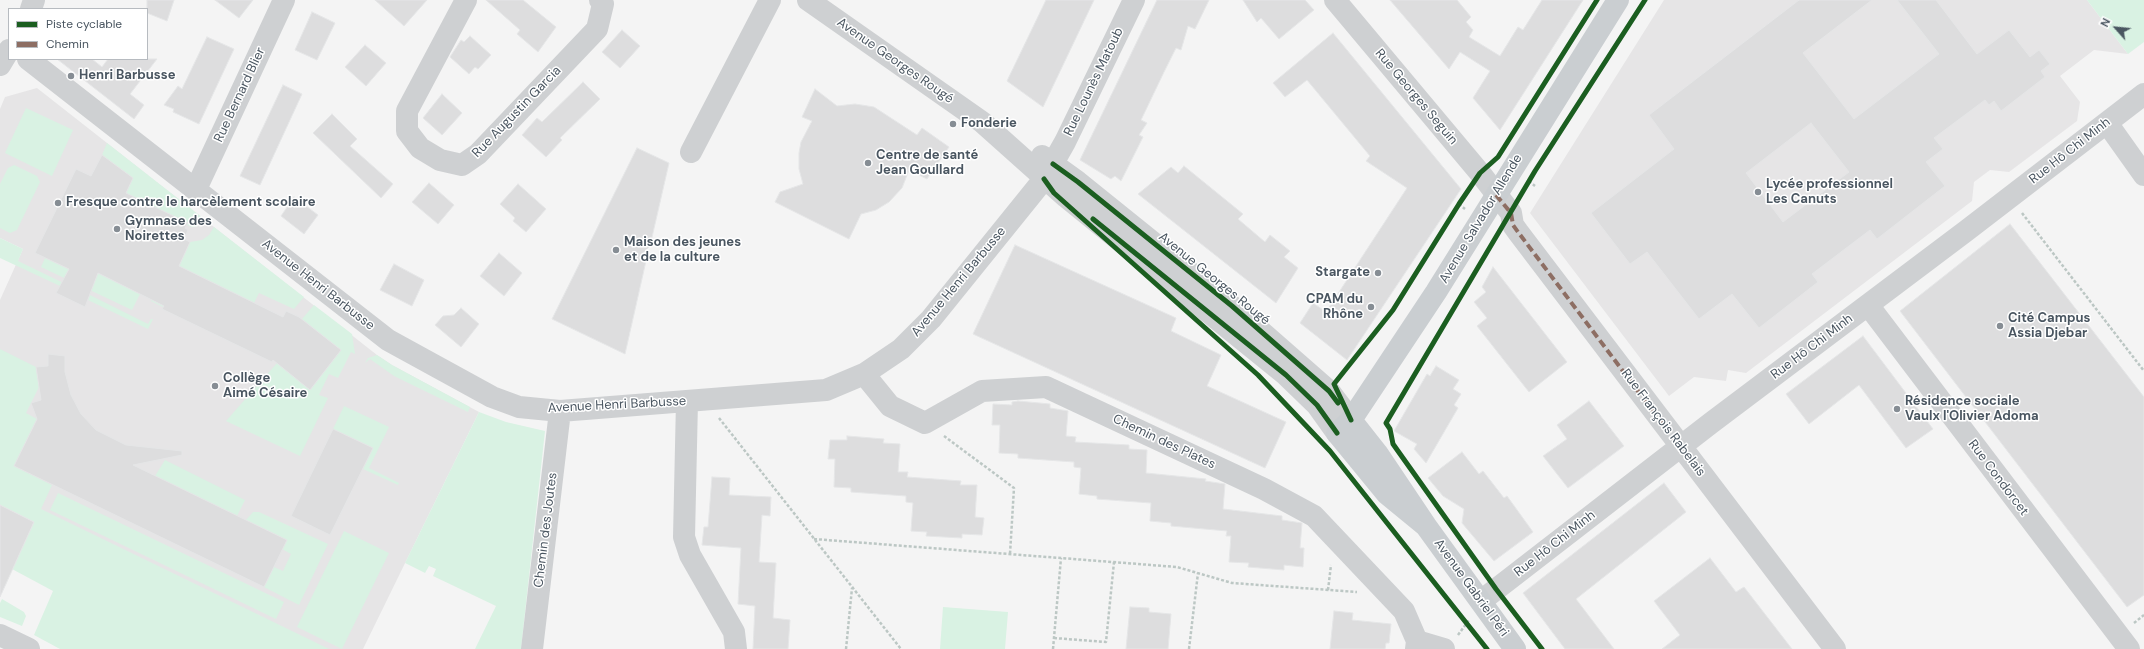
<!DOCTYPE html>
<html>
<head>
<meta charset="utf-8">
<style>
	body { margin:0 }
	#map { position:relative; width:2144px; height:649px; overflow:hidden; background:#f4f4f4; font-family:"DM Sans",sans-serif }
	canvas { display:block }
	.legend { position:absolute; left:8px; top:8px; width:140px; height:52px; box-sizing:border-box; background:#fff; border:1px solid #b7bbc0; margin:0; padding:5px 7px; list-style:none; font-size:12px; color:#4a5661 }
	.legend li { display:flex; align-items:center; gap:8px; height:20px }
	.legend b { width:20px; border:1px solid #b7bbc0 }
	.north { position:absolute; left:2096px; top:8px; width:40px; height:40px; -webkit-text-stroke:3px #fff; paint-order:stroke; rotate:297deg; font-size:11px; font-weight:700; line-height:16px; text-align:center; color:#4a5661 }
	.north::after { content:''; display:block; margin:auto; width:14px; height:18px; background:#4a5661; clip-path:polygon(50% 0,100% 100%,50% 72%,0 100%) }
</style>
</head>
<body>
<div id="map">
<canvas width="2144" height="649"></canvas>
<ul class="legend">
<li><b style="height:5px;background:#1b5e20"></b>Piste cyclable</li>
<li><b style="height:5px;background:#8d6e63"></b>Chemin</li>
</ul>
<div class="north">N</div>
</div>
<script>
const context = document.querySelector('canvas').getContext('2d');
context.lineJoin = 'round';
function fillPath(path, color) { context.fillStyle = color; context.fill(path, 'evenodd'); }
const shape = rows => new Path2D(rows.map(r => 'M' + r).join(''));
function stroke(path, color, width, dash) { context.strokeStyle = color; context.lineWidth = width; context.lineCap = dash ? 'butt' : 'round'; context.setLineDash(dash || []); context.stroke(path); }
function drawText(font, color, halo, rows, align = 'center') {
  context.font = font + ' "DM Sans",sans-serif'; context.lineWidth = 3; context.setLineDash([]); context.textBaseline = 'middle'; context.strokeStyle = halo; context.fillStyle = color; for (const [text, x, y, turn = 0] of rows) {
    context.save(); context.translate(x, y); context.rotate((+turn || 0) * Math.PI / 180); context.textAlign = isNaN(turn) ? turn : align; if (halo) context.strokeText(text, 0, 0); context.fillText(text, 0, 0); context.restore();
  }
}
const education = shape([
	[1664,0,2087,0,2128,54,2094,50,2060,76,2080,102,2077,121,2009,172,1990,170,1974,182,1972,201,1746,373,1728,370,1726,381,1694,377,1669,396,1530,213],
	[37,88,377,355,392,365,479,412,363,649,294,649,0,505,0,300,23,249,0,238,0,109,5,97]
]);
const green = shape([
	[2087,0,2144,0,2144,42,2128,54],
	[26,108,73,130,52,176,5,153],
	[107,143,203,218,196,227,191,227,126,193,132,178,102,155],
	[14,165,37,176,40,182,17,230,10,233,0,228,0,184,8,168],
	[214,227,304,297,294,309,259,293,254,303,177,278,163,307,151,301,155,291,182,259,190,242,202,240,209,235],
	[0,238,23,249,18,261,82,292,60,286,0,258],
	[45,258,91,280,95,272,140,294,132,310,41,267],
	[90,295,148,324,151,319,153,319,148,329,88,300],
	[314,305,352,334,355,354,351,352,338,378,329,374,319,395,328,398,300,456,226,421,277,363,310,390,341,350,302,319],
	[0,349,36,367,39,387,26,413,37,419,14,466,52,485,41,509,329,649,60,649,34,635,53,591,12,569,34,522,0,505],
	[377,355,392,365,470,407,468,412,394,376,370,359,365,363,368,358],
	[344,406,389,427,369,468,399,483,398,485,363,469,373,448,333,429],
	[479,412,506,422,545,431,521,649,475,649,496,606,433,576,436,569,429,566,425,573,405,563],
	[165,460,245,500,237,516,155,476],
	[58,493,284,602,276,619,50,510],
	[253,512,259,512,328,544,299,605,264,587,274,567,283,571,291,554,282,549,287,540,246,520],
	[344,531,389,553,342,649,297,627],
	[2,599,24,612,26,616,22,626,0,617,0,603],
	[943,607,1008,612,1005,649,940,649]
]);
const building = shape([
	[147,0,174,0,167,21,147,13,147,0],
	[215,0,253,0,239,18,215,0],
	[375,0,427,0,404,26,375,0],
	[486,0,523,0,556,27,538,52,517,34,520,30,486,0],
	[1046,0,1094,0,1043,107,1007,81,1046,0],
	[1157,0,1209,0,1195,29,1188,26,1181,50,1176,48,1164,72,1141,120,1147,123,1139,135,1143,137,1121,181,1115,176,1111,179,1080,160,1157,0],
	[1243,0,1305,0,1314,10,1279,39,1261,18,1257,22,1243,0],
	[1390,0,1457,0,1471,17,1466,22,1473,30,1469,37,1500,56,1518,27,1523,30,1542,0,1583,0,1500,130,1473,98,1490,71,1460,52,1449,69,1390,0],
	[1799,0,1872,0,1803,53,1854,119,1939,54,1897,0,1936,0,1977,54,2009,30,2030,57,2039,50,2050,64,2041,71,2045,77,2001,111,1994,101,1989,105,1985,100,1934,138,1943,149,1926,162,1945,186,1877,239,1870,230,1812,274,1818,282,1759,328,1732,294,1699,319,1647,252,1630,264,1591,213,1674,149,1649,115,1799,0],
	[1811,123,1849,172,1783,222,1746,173,1811,123],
	[312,12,335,23,317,60,295,50,312,12],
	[622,30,640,46,620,68,602,52,622,30],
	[1333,33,1461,189,1347,360,1300,323,1313,303,1326,312,1407,188,1366,161,1370,156,1307,80,1285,97,1273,83,1333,33],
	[470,36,491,55,478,69,475,67,469,74,450,57,461,40,464,42,470,36],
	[207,37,234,49,199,124,173,112,174,109,164,105,178,86,182,89,207,37],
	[365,45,386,63,366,86,345,67,365,45],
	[57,59,92,59,102,67,108,59,157,59,130,94,144,105,134,119,57,59],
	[583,82,600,99,560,138,562,140,546,157,522,135,537,118,542,122,583,82],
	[283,85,302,94,260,185,240,176,283,85],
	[815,89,837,106,855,104,874,107,917,135,922,128,949,147,927,179,909,170,902,188,889,202,876,210,861,214,849,239,775,202,780,192,803,184,799,169,799,153,801,142,812,121,802,117,815,89],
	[442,94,462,113,442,135,423,118,442,94],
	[332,114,357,139,350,146,393,184,381,198,313,133,332,114],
	[637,148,669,163,650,246,641,255,646,261,625,354,552,319,637,148],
	[102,155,133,178,126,193,188,223,185,228,188,230,184,239,190,242,179,266,283,317,286,311,299,317,341,350,310,390,273,360,272,362,162,309,164,306,98,273,85,307,56,293,69,269,35,253,76,169,91,176,102,155],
	[1184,166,1243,214,1238,219,1265,242,1270,235,1290,251,1284,257,1298,268,1276,303,1138,194,1171,167,1178,173,1184,166],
	[429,183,454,205,438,224,412,202,429,183],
	[518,184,546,209,526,232,513,221,515,218,500,204,518,184],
	[294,197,318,215,304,234,281,216,294,197],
	[2010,224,2144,397,2144,595,2127,607,1900,311,2010,224],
	[1015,245,1176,318,1171,331,1221,355,1207,386,1286,422,1265,468,973,334,1015,245],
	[499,253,522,273,504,296,480,276,499,253],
	[394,264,424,280,412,306,380,290,394,264],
	[1493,267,1567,362,1529,392,1477,326,1487,318,1474,302,1486,292,1482,287,1493,267],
	[461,308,479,324,461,347,435,325,443,316,454,315,461,308],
	[1863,336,1933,429,1906,448,1859,385,1809,424,1786,394,1863,336],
	[48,354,65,356,65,372,71,395,81,414,96,430,126,445,182,451,182,455,133,465,287,540,264,587,14,466,37,419,31,403,41,400,36,367,48,366,48,354],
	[1436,366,1459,380,1453,389,1461,394,1454,405,1458,408,1426,463,1414,449,1417,444,1394,431,1427,374,1430,376,1436,366],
	[1018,401,1050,404,1050,408,1068,411,1066,436,1076,437,1075,442,1129,445,1129,449,1147,450,1146,473,1206,479,1205,481,1225,484,1223,509,1282,516,1282,520,1302,523,1300,548,1304,548,1303,567,1284,565,1284,570,1248,567,1249,563,1229,562,1231,536,1226,536,1227,531,1171,526,1171,523,1150,521,1151,503,1097,499,1097,496,1079,494,1081,468,1074,467,1074,462,1018,458,1018,454,999,453,1000,425,992,425,993,404,1012,405,1012,402,1018,401],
	[1589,401,1624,446,1568,488,1543,456,1567,439,1557,425,1589,401],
	[333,429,373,448,330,535,291,516,333,429],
	[847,436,884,439,883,443,900,444,898,472,908,472,907,477,961,481,960,485,977,485,975,517,984,518,982,535,962,534,962,538,926,536,927,532,911,531,913,503,906,502,906,496,851,492,851,488,834,487,835,459,828,459,830,440,847,440,847,436],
	[1462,452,1479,474,1483,471,1504,498,1507,496,1533,532,1494,561,1462,523,1464,509,1443,496,1428,478,1462,452],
	[712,477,730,478,729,495,771,497,770,516,762,515,759,562,776,563,773,618,790,620,788,649,753,649,755,606,738,604,741,548,702,545,704,527,708,527,712,477],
	[1664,483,1686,512,1576,599,1614,649,1565,649,1523,593,1664,483],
	[0,505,34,522,0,597,0,505],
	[1710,558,1736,592,1744,587,1792,649,1662,649,1680,635,1654,601,1710,558],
	[1130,607,1149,608,1149,612,1171,614,1168,649,1126,649,1130,607],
	[1334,611,1353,613,1352,620,1391,624,1389,643,1386,643,1385,649,1330,649,1334,611]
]);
const path = shape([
	[1529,181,1535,186],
	[1459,204,1465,209],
	[2022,213,2144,371],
	[719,418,901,649],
	[944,436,1014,488,1010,554],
	[814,539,1177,567,1232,583,1357,592],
	[1328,590,1331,565],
	[2134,623,2144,615],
	[1458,635,1469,620],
	[1054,638,1106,642,1114,562],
	[846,649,852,588],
	[1053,649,1061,558],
	[1189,649,1198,573]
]);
const minor = shape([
	[466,0,407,111,407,131,420,148,440,160,462,165,478,154,597,29,603,4,600,0],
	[808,0,982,122,1066,197,1286,375,1317,405,1337,433],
	[1335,0,1480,173,1511,213,1513,225,1518,232,1835,649],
	[31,9,34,0],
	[28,59,388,340,492,397,519,407,560,411,826,390,864,374,901,349,931,319,1044,179,1065,142,1134,0],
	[0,65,9,50],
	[2107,123,2144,175],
	[691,152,770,0],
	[1042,156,1078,182,1232,306,1329,391,1351,420],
	[196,189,284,0],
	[1868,305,2129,649],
	[864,374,890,406,925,423,982,391,1046,387,1264,489,1314,516,1404,611,1417,641,1416,649],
	[687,401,684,537,690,555,734,632,736,649],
	[1481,601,1711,423,1966,231,2144,94],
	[0,635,29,649],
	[1417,641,1444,649],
	[532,649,560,411]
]);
const major = shape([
	[1351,420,1377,453,1426,526,1515,649],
	[1426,526,1387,494,1337,433,1351,420,1436,292,1618,0]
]);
const quiet = shape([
	[1496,195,1511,213,1513,225,1518,232,1681,448]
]);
const cycleway = shape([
	[1053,164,1078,182,1232,306,1329,391,1338,403],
	[1044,179,1054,193,1258,375,1330,451,1487,649],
	[1093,219,1286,375,1317,405,1337,433],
	[1351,420,1334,384,1393,310,1459,204,1480,173,1498,157,1597,0],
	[1542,649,1496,589,1393,444,1390,429,1386,423,1535,171,1645,0]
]);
const markers = [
	[71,76,4,"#868d94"],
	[953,124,4,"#868d94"],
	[868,163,4,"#868d94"],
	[1758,192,4,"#868d94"],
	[58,203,4,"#868d94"],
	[117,229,4,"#868d94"],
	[616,250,4,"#868d94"],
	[1378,273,4,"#868d94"],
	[1371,307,4,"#868d94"],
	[2000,326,4,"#868d94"],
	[215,386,4,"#868d94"],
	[1897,409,4,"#868d94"]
];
const streetNames = [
	["Avenue Georges Rougé",895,61,35],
	["Rue Lounès Matoub",1094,82,-64],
	["Rue Bernard Blier",240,95,-65],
	["Rue Georges Seguin",1416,97,50],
	["Rue Augustin Garcia",517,112,-46],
	["Rue Hô Chi Minh",2070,151,-38],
	["Avenue Salvador Allende",1481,219,-59],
	["Avenue Georges Rougé",1214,279,39],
	["Avenue Henri Barbusse",959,282,-50],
	["Avenue Henri Barbusse",318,285,38],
	["Rue Hô Chi Minh",1812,347,-37],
	["Avenue Henri Barbusse",617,405,-3],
	["Rue François Rabelais",1663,423,53],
	["Chemin des Plates",1164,442,25],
	["Rue Condorcet",1998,478,53],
	["Chemin des Joutes",546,530,-83],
	["Rue Hô Chi Minh",1555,544,-38],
	["Avenue Gabriel Péri",1471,588,54]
];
const poiNames = [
	["Henri Barbusse",79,76],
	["Fonderie",961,124],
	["Centre de santé",876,156],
	["Jean Goullard",876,171],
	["Lycée professionnel",1766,185],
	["Les Canuts",1766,200],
	["Fresque contre le harcèlement scolaire",66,203],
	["Gymnase des",125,222],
	["Noirettes",125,237],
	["Maison des jeunes",624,243],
	["et de la culture",624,258],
	["Stargate",1370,273,"right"],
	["CPAM du",1363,300,"right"],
	["Rhône",1363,315,"right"],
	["Cité Campus",2008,319],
	["Assia Djebar",2008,334],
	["Collège",223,379],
	["Aimé Césaire",223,394],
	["Résidence sociale",1905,402],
	["Vaulx l'Olivier Adoma",1905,417]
];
fillPath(education, '#e6e5e6');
fillPath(green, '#d9f2e3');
fillPath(building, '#ddddde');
stroke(building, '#e5e6e7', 1);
stroke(path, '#bcc7c4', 2.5, [3, 2]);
stroke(minor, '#ced0d2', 22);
stroke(major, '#caced1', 22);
stroke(quiet, '#8d6e63', 4, [8, 4]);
stroke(cycleway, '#1b5e20', 5);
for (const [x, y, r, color] of markers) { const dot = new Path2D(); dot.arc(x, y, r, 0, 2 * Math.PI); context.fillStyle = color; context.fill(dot); stroke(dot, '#fff', 1.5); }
drawText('13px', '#4a5661', '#fff', streetNames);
drawText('bold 13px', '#4a5661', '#fff', poiNames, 'left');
</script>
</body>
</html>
